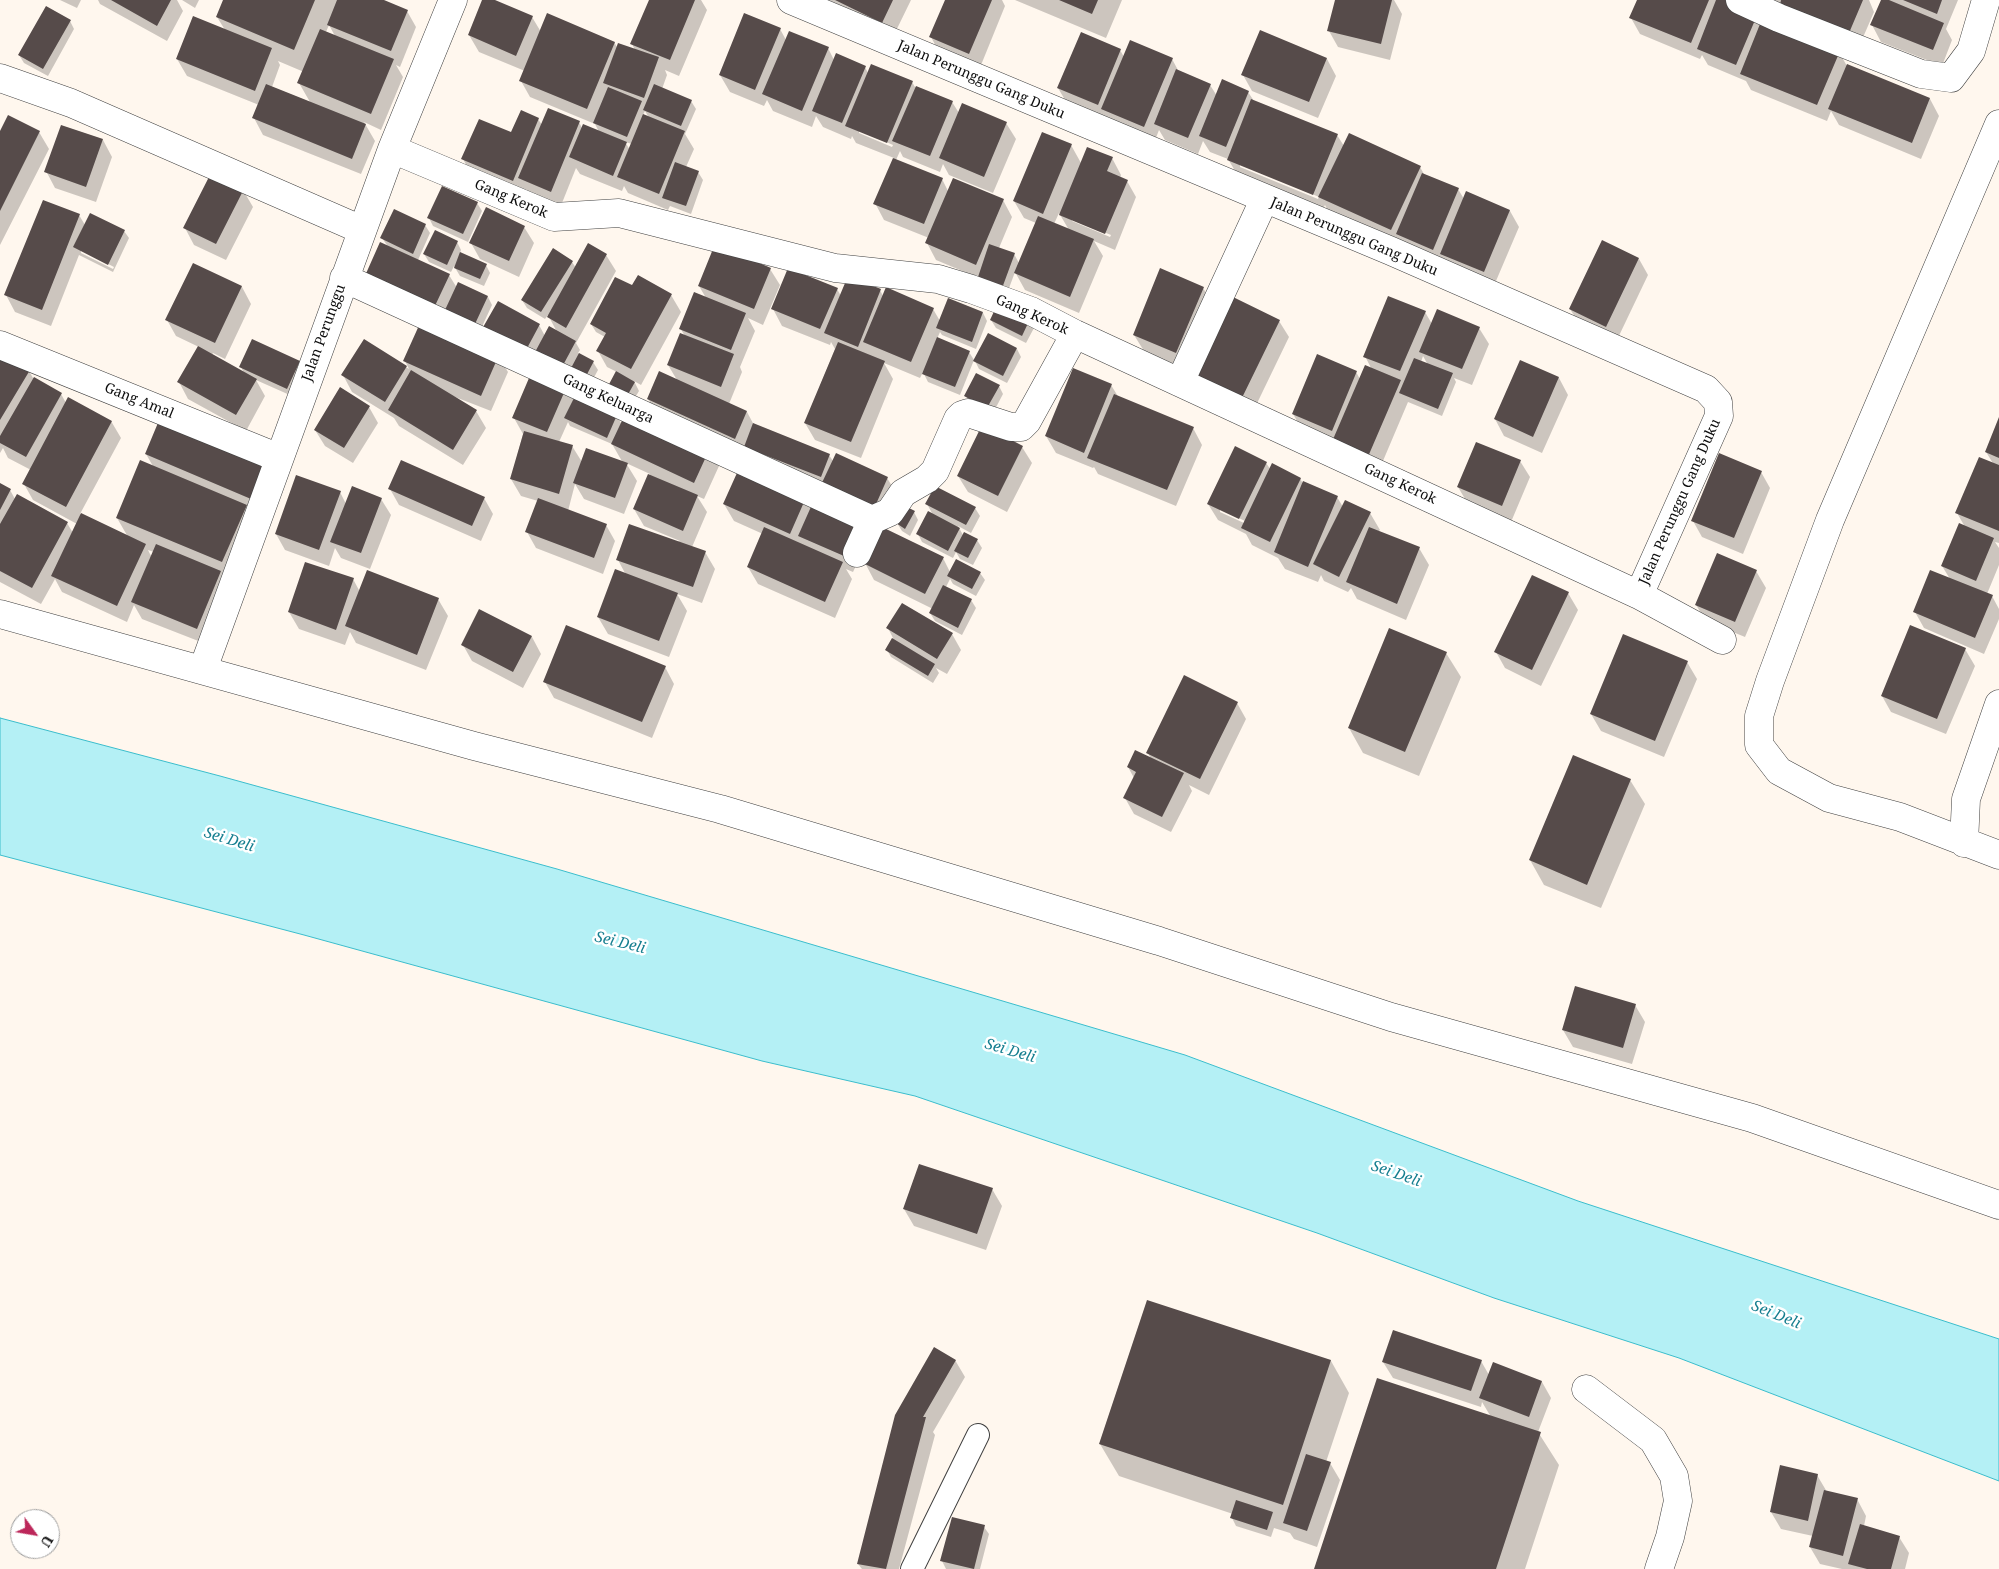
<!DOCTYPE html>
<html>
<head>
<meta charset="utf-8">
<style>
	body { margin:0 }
	#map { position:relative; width:1999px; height:1569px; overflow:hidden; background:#fff7ee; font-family:"Noto Serif",serif }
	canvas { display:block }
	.north { position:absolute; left:10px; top:1509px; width:50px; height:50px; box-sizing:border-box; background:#fff; border:1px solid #9e9e9e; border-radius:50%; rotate:122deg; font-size:14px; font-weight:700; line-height:20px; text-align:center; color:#0d0d0d }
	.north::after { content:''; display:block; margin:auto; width:18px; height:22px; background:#bc275a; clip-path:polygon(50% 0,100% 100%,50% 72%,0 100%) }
</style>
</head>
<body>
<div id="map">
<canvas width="1999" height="1569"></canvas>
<div class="north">U</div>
</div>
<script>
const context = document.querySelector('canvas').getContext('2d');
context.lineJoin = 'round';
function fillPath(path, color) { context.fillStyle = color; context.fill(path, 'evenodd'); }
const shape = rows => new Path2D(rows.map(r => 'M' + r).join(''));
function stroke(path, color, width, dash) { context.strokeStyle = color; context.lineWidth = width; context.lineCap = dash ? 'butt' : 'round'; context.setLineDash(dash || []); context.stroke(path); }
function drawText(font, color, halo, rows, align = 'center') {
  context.font = font + ' "Noto Serif",serif'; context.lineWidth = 5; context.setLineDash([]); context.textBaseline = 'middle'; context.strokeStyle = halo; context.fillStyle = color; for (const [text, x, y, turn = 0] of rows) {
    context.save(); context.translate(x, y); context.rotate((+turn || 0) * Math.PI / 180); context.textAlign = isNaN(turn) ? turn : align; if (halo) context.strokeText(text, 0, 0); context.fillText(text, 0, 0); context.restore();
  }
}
const water = shape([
	[0,718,220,776,557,869,1185,1055,1578,1201,1999,1339,1999,1481,1679,1358,1494,1298,1317,1233,915,1096,762,1061,304,935,0,855,0,718]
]);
const shadow = shape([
	[60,0,81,0,77,8],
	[98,0,177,0,183,11,167,41,100,4],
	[182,0,199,0,195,8],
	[224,0,381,0,407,11,416,27,400,67,396,65,403,77,381,130,364,122,375,141,361,174,263,135,254,118,259,105,187,76,177,59,225,30,217,17],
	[329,25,335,36,326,32],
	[278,61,304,72,299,83,310,102,272,87,280,65],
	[484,0,491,0,532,17,541,32,614,42,617,47,635,50,632,44,650,0,701,0,707,10,679,76,665,70,667,75,662,89,691,101,696,109,685,134,694,149,686,167,698,172,703,180,691,214,670,206,668,210,628,193,624,186,622,191,580,174,576,168,560,208,529,195,526,189,523,196,472,176,463,159,538,119,542,125,579,122,582,128,599,132,595,124,530,97,521,81,525,71,479,52,469,35],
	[645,111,649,118,643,115],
	[625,142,632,144,630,150],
	[822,0,911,0,892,39],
	[946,0,1002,0,1005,6,979,70,940,54,931,37],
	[1015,0,1122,0,1106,38],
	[1336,0,1394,0,1402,14,1390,60,1338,47,1329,31],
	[1638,0,1716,0,1717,2,1718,0,1869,0,1874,12,1858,49,1839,52,1847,66,1930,99,1939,116,1921,159,1839,125,1831,111,1827,121,1751,90,1746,81,1708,65,1702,55,1700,59,1640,34,1631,18],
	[1882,0,1958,0,1946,29,1952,40,1942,66,1881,42,1872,25],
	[70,21,74,29,48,76,24,63,19,55],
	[780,29,786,40,828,48,834,60,865,67,868,73,912,82,915,87,952,102,959,113,1006,123,1016,139,993,193,949,175,943,164,940,172,903,157,900,151,896,160,942,179,948,191,1003,200,1012,217,999,248,1014,254,1019,263,1036,223,1024,218,1014,201,1071,145,1081,163,1112,158,1121,175,1120,178,1127,181,1136,197,1115,250,1094,241,1103,256,1079,313,1025,290,1015,272,1005,299,979,278,936,260,927,243,929,238,884,220,875,203,894,158,856,143,852,136,851,139,823,127,816,116,812,127,773,111,767,100,764,106,730,92,720,75],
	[859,130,893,145,892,147,859,133],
	[1059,213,1069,230,1054,224],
	[1072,219,1111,235,1110,237,1072,221],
	[1261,32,1327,59,1336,76,1318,118,1252,91,1243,75],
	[1120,50,1124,57,1172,59,1179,72,1210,85,1217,96,1248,92,1254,101,1337,135,1344,146,1420,167,1425,176,1458,189,1464,199,1510,211,1519,227,1493,288,1329,213,1325,205,1322,211,1238,176,1228,159,1210,152,1203,141,1198,154,1165,140,1159,130,1154,143,1068,105,1058,88],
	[1240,164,1319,197,1318,199,1240,167],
	[39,132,49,149,0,245,0,134],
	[103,140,112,157,96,202,55,188,46,171],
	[243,190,253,207,226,260,194,245,185,228],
	[477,203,482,211,468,242,433,226,429,218],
	[79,215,85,225,124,231,129,238,113,272,79,255,51,326,15,312,6,295],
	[81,250,114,267,113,269,81,253],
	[425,225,430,233,418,260,449,275,457,288,459,284,488,297,492,305,480,331,442,325,382,238],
	[524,227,534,243,519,277,480,259,471,243],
	[457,242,461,250,460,253,486,265,490,273,484,286,460,276,454,266,451,272,429,262,424,254],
	[606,255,616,271,576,343,580,350,578,353,593,362,598,370,590,385,488,336,539,325,545,336,557,332,548,315,545,319,527,308,522,300,572,262,576,268],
	[1639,259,1648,275,1616,342,1580,325,1570,309],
	[193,264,242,287,251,304,225,359,213,353,212,355,244,373,241,367,299,362,304,370,292,396,256,380,265,396,246,431,188,399,179,382,199,347,176,336,167,320],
	[770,269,780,285,763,325,748,318,755,331,740,367,742,372,729,404,747,412,754,425,829,455,833,461,887,478,897,494,882,526,657,415,648,399,677,380,668,365,685,336,680,328,706,298,699,286],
	[632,288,671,295,681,312,641,385,634,381,639,391,630,406,617,372,607,367,598,351,605,337,596,332,591,324],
	[1203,288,1213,304,1186,369,1144,351,1134,335],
	[837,289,841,296,880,290,883,296,933,309,940,321,983,313,987,321,976,349,942,335,940,332,937,339,969,352,974,360,960,395,928,382,923,372,920,378,884,363,893,379,861,458,815,440,805,423,835,349,831,342,830,345,782,326,773,309],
	[1425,312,1432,324,1479,328,1489,344,1472,385,1454,378,1456,382,1442,416,1408,402,1377,475,1303,431,1293,414,1356,372,1360,379,1372,370,1365,356],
	[1423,356,1428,365,1421,362],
	[991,320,1029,320,1034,328,1026,343,996,328],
	[1279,321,1289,337,1248,422,1202,399],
	[365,341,409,369,405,361,498,356,508,372,491,411,450,395,476,411,486,428,463,465,399,426,394,418,352,392,343,375],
	[1017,349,1021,357,1007,383,979,369,975,361],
	[0,353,29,371,33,378,61,394,66,403,111,421,121,438,80,514,128,537,117,518,154,468,146,454,265,464,206,644,142,619,134,605,127,622,62,592,55,579,41,604,0,582,0,485,10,490,15,499,67,523,73,533,77,524,33,500,24,484,31,470,8,458,3,448,0,453],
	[148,550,154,552,152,557,150,554],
	[1521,361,1559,378,1568,395,1542,453,1504,436,1495,419],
	[1111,385,1119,398,1193,428,1202,445,1176,506,1098,474,1094,467,1093,468,1056,453,1046,436],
	[999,386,1003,394,992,415,970,404,966,396],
	[566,387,574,400,617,416,622,425,709,449,719,466,704,499,697,496,707,512,692,547,705,552,715,569,702,603,677,594,687,611,669,657,608,634,598,617,626,575,618,560,680,541,644,526,634,509,650,474,626,463,637,481,624,514,584,499,575,484,568,511,606,525,615,541,603,574,536,548,527,532,538,501,521,496,511,479,523,434,514,418],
	[568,422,570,426,612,444,623,463,582,462,572,446,559,442],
	[369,407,378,423,353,463,325,446,315,430],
	[1999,421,1999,543,1995,542,1999,548,1999,565,1987,594,1992,596,1999,609,1999,619,1984,654,1924,628,1915,612,1950,579,1942,566,1965,527,1957,513,1994,465,1986,452],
	[1022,447,1032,463,1007,512,968,492,958,476],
	[1520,461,1530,477,1511,522,1468,504,1458,487],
	[1266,463,1271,470,1300,478,1303,484,1337,497,1343,507,1370,513,1380,530,1378,532,1419,548,1429,565,1406,620,1357,599,1351,588,1348,592,1324,581,1321,575,1318,582,1285,569,1278,558,1252,545,1246,534,1218,520,1208,504],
	[1220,509,1245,521,1244,523,1220,512],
	[1761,472,1770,488,1743,554,1702,537,1693,521],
	[936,487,975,508,980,516,971,533,958,526,963,535,977,540,982,548,973,565,960,559,956,552,953,558,922,542,918,534,933,515,927,504],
	[390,489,484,498,493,514,481,541,399,505],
	[340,492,346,504,381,499,391,515,370,569,341,558,335,548,329,566,285,550,276,534],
	[807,494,869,538,853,572,846,569,852,579,835,618,758,584,748,567,763,534,734,521,724,504],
	[914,512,918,520,910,536,902,531,897,523],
	[943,558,950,572,980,573,985,580,976,596,953,584,950,579,946,587,971,600,976,608,962,635,935,621,930,613,933,609,874,580,865,563],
	[1756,571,1766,588,1745,637,1706,621,1696,605],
	[353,579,360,592,438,599,448,616,426,670,356,643,350,632,345,645,299,629,289,612],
	[1568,593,1578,610,1541,686,1505,668,1496,652],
	[480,610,532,637,541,654,523,688,472,661,463,645],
	[1910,627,1965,649,1975,666,1946,734,1891,712,1882,696],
	[888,628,952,634,961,650,947,674,936,668,939,673,933,683,891,657,887,650,893,638],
	[1446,653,1461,677,1419,776,1363,753,1349,728],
	[1687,662,1697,679,1664,757,1601,731,1591,714],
	[665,667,674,684,652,738,554,698,545,682],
	[1237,703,1246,719,1209,795,1189,785,1192,791,1171,832,1134,814,1125,798,1134,778,1128,767,1151,759,1148,753],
	[1630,780,1645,804,1601,908,1544,885,1530,860],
	[1635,1005,1645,1022,1632,1064,1573,1047,1563,1030],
	[992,1189,1002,1206,986,1250,914,1226,904,1209],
	[955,1360,965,1377,933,1432,935,1435,899,1569,862,1569,858,1564,896,1416],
	[1331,1361,1349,1393,1326,1462,1330,1463,1340,1480,1317,1547,1294,1539,1290,1533,1274,1528,1271,1537,1236,1526,1232,1518,1233,1514,1119,1476,1100,1444],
	[1481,1361,1489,1375,1542,1382,1551,1398,1538,1432,1559,1465,1525,1569,1315,1569,1491,1417,1482,1402,1481,1407,1393,1378,1383,1362],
	[1817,1475,1827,1492,1857,1499,1866,1516,1864,1526,1899,1537,1909,1553,1905,1569,1842,1569,1820,1564,1810,1547,1813,1536,1781,1529,1771,1512],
	[984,1527,989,1534,980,1569,946,1569,942,1561]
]);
const building = shape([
	[111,0,171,0,157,26],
	[223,0,315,0,294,50,216,17],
	[337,0,384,0,408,10,391,51,327,25],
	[482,0,495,0,533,16,516,56,468,35],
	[649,0,695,0,670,60,630,44],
	[835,0,893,0,882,23],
	[945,0,992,0,969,54,929,37],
	[1059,0,1098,0,1092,14],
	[1335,0,1392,0,1381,44,1327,31],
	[1637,0,1709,0,1691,43,1629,18],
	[1716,0,1725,0,1758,13,1736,65,1697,49],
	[1781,0,1863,0,1849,33,1780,5],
	[1881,0,1889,0,1944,23,1933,50,1870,25],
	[1903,0,1942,0,1937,14],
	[46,6,71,20,43,69,18,55],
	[547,13,615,42,587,109,519,81],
	[744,13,781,28,755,90,719,75],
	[193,16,272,48,255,91,176,59],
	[1762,19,1840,51,1817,105,1740,74],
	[320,29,394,59,371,114,297,83],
	[1260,30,1327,58,1309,102,1241,75],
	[789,31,829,47,802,111,762,94],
	[1081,32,1121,49,1098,105,1057,88],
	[1130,40,1173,58,1144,127,1101,109],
	[618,43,659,57,644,98,603,83],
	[836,53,866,66,842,123,812,111],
	[871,64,913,81,887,143,845,126],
	[1847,64,1930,98,1912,143,1828,109],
	[1176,69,1211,84,1188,138,1154,124],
	[1222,79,1249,91,1226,147,1199,136],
	[266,84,366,124,352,159,252,118],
	[654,84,692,100,681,126,643,110],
	[916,86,953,101,930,156,892,141],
	[608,87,642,101,627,137,593,123],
	[1251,99,1338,134,1313,195,1227,160],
	[962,103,1007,122,984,177,939,158],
	[548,108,580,121,551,192,518,178],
	[521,110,539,118,513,181,461,159,479,119,511,132],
	[643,114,685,131,659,194,617,177],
	[8,115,40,131,0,211,0,131],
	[583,124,627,142,613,176,569,157],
	[61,125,103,139,86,187,44,172],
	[1042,132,1072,144,1043,214,1013,201],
	[1349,133,1421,166,1391,230,1318,197],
	[1087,147,1113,157,1107,171,1128,180,1105,234,1059,215],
	[893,158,943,178,924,224,873,204],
	[675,162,699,171,686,206,662,198],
	[211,173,244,189,216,244,183,228],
	[1422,173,1459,188,1433,250,1396,234],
	[953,178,1004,199,976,265,925,243],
	[442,186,478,202,463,234,427,218],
	[1466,191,1510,210,1484,272,1440,254],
	[43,200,80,214,42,310,4,295],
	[486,207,525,226,509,261,469,243],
	[394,209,426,224,413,254,380,238],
	[90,213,125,230,108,265,73,247],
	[1038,216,1094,239,1070,297,1014,273],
	[435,230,458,241,447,265,423,254],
	[1602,240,1639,258,1606,327,1569,309],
	[380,242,450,274,433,310,364,278],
	[588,243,607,254,566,328,547,317],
	[715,244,771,268,754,309,698,286],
	[989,244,1015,253,1001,291,976,283],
	[553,248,573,261,541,312,521,300],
	[460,252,487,264,480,279,454,268],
	[193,263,242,286,215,343,165,320],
	[788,268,838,288,820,329,771,309],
	[1160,268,1204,287,1176,353,1133,335],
	[638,275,672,294,631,369,596,351,606,333,590,324,615,277,632,285],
	[848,276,881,289,858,347,824,333],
	[458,282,488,296,475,324,445,310],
	[886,287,934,308,911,362,863,342],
	[694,292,746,313,731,350,679,329],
	[1388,296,1426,311,1400,371,1363,357],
	[1233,297,1280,320,1238,406,1191,383],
	[948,298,983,312,972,342,936,328],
	[498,301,540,324,525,352,482,329],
	[998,303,1030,319,1022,336,990,320],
	[1437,309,1480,327,1462,369,1419,352],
	[421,321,499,355,481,396,403,361],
	[549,326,576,341,561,369,534,354],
	[680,333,734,354,721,387,667,365],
	[988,333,1017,348,1003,376,973,361],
	[937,337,970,351,955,387,922,374],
	[252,339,300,361,287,389,239,367],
	[364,339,407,366,385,402,341,375],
	[838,342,885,361,851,442,804,423],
	[198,346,257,379,236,415,177,382],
	[0,352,30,370,0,420],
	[579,353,594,361,585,378,570,370],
	[1317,354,1357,371,1332,431,1292,414],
	[1414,358,1453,373,1438,409,1399,393],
	[1520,360,1559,377,1533,437,1494,419],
	[1365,365,1401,380,1367,459,1331,444],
	[1073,368,1112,384,1084,453,1045,436],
	[411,370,477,410,453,450,388,410],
	[532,371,567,386,547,432,512,418],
	[616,371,635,382,626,398,607,388],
	[659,371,747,411,735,439,647,399],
	[976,373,1000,385,987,408,964,396],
	[34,377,62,393,26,457,0,443,0,436],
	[340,387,370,406,344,448,314,430],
	[1114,394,1194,427,1167,490,1087,458],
	[575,396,617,415,607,438,564,418],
	[68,397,112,421,66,507,22,484],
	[627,410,710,448,694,483,611,444],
	[1999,417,1999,458,1985,452],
	[160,418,266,463,251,499,145,454],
	[753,423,830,454,821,477,744,447],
	[982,425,1023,446,998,496,957,476],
	[524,431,573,445,559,494,510,479],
	[1476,442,1521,460,1502,506,1457,487],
	[1235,446,1267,462,1239,519,1207,504],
	[586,448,628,463,615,498,573,483],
	[836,453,888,477,873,511,820,487],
	[1719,453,1762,471,1734,538,1691,521],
	[1979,457,1999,465,1999,531,1955,513],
	[140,460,247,505,222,562,116,518],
	[401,460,485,497,472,526,388,489],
	[1272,463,1301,478,1270,542,1241,528],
	[741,464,808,493,790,534,723,504],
	[648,474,698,495,683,531,633,509],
	[296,475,341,491,319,550,275,534],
	[1303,481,1338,496,1308,567,1274,552],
	[0,483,11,489,0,510],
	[352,486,382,498,361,553,330,542],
	[935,486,976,507,966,525,925,504],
	[17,494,68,522,32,588,0,571,0,524],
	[538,498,607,524,594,558,525,532],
	[814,500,860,521,844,556,798,536],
	[1345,500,1371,512,1339,577,1313,564],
	[905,506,915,511,905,529,896,523],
	[928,511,960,528,948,551,916,534],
	[81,513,146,544,117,606,51,576],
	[1959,523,1994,538,1976,581,1941,566],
	[629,524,706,551,693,587,616,560],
	[764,527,843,562,825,602,747,567],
	[882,527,944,557,925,594,863,563],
	[1369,527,1420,547,1397,604,1346,582],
	[964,532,978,539,968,558,954,551],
	[156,544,221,571,197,629,131,602],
	[1717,553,1757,570,1735,622,1695,605],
	[956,559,981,572,972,589,947,576],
	[305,562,354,578,336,630,288,612],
	[615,569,678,593,659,641,597,617],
	[367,570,439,598,417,655,345,626],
	[1930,570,1993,595,1975,638,1913,612],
	[1532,575,1569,592,1532,670,1494,652],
	[943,585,972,599,958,628,929,613],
	[902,603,953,633,937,659,886,628],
	[479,609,532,636,513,672,461,645],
	[566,625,666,666,642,722,543,682],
	[1910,625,1966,648,1937,719,1881,696],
	[1389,628,1447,652,1405,752,1348,728],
	[1623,634,1688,661,1655,741,1590,714],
	[892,638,935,664,928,676,885,650],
	[1184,675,1238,702,1200,779,1146,753],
	[1135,750,1184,773,1162,817,1123,798,1136,772,1127,767],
	[1573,755,1631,779,1587,885,1529,860],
	[1575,986,1636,1004,1623,1048,1562,1030],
	[919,1164,993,1188,977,1234,903,1209],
	[1147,1300,1331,1360,1283,1505,1099,1444],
	[1393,1330,1482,1360,1471,1391,1382,1362],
	[934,1347,956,1360,923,1417,926,1417,886,1569,857,1564,895,1415],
	[1493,1362,1542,1381,1529,1417,1479,1398],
	[1377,1378,1541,1432,1496,1569,1314,1569],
	[1306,1454,1331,1462,1307,1531,1283,1523],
	[1780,1465,1818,1474,1808,1521,1770,1512],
	[1824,1490,1858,1498,1843,1556,1809,1547],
	[1236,1500,1273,1512,1267,1530,1230,1518],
	[952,1517,985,1525,974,1569,940,1561],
	[1860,1524,1900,1536,1891,1569,1867,1569,1848,1564]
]);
const lane = shape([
	[912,1569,978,1435]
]);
const street = shape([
	[791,0,1391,251,1706,389,1718,402,1719,416,1639,595],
	[1740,0,1779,18,1921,74,1951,78,1971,51,1986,0],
	[0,78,71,103,362,230],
	[1999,124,1830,520,1770,681,1759,716,1759,745,1779,771,1829,798,1900,817,1999,855],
	[392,149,554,217,619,213,835,268,938,279,971,289,1031,311,1075,334,1639,595,1722,640],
	[344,278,872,520],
	[0,345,279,458],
	[1180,382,1264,200],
	[857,553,872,520,890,512,903,493,927,479,935,471,958,419,962,415,968,413,1011,427,1021,427,1027,421,1075,334],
	[0,614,474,746,720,809,1159,941,1391,1017,1752,1118,1999,1205],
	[203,669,392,149,453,0],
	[1964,843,1966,799,1999,704],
	[1586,1389,1653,1440,1674,1476,1678,1501,1670,1537,1659,1569]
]);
const streetNames = [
	["Jalan Perunggu Gang Duku",981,80,23],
	["Gang Kerok",511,199,23],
	["Jalan Perunggu Gang Duku",1354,237,23],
	["Gang Kerok",1032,315,24],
	["Jalan Perunggu",324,333,-70],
	["Gang Keluarga",608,399,25],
	["Gang Amal",139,401,22],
	["Gang Kerok",1400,484,25],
	["Jalan Perunggu Gang Duku",1680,502,-66]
];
const waterNames = [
	["Sei Deli",229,840,17],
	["Sei Deli",620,943,14],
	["Sei Deli",1010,1051,16],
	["Sei Deli",1396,1174,19],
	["Sei Deli",1776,1315,22]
];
fillPath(water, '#b4f0f5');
stroke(water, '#3bbdcc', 1);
fillPath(shadow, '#0003');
fillPath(building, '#564b4a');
stroke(lane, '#404040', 24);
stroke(street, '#404040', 29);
stroke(lane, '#fff', 22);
stroke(street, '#fff', 28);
drawText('14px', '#0d0d0d', '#fff', streetNames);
drawText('italic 15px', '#177f90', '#fff', waterNames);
</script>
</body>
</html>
